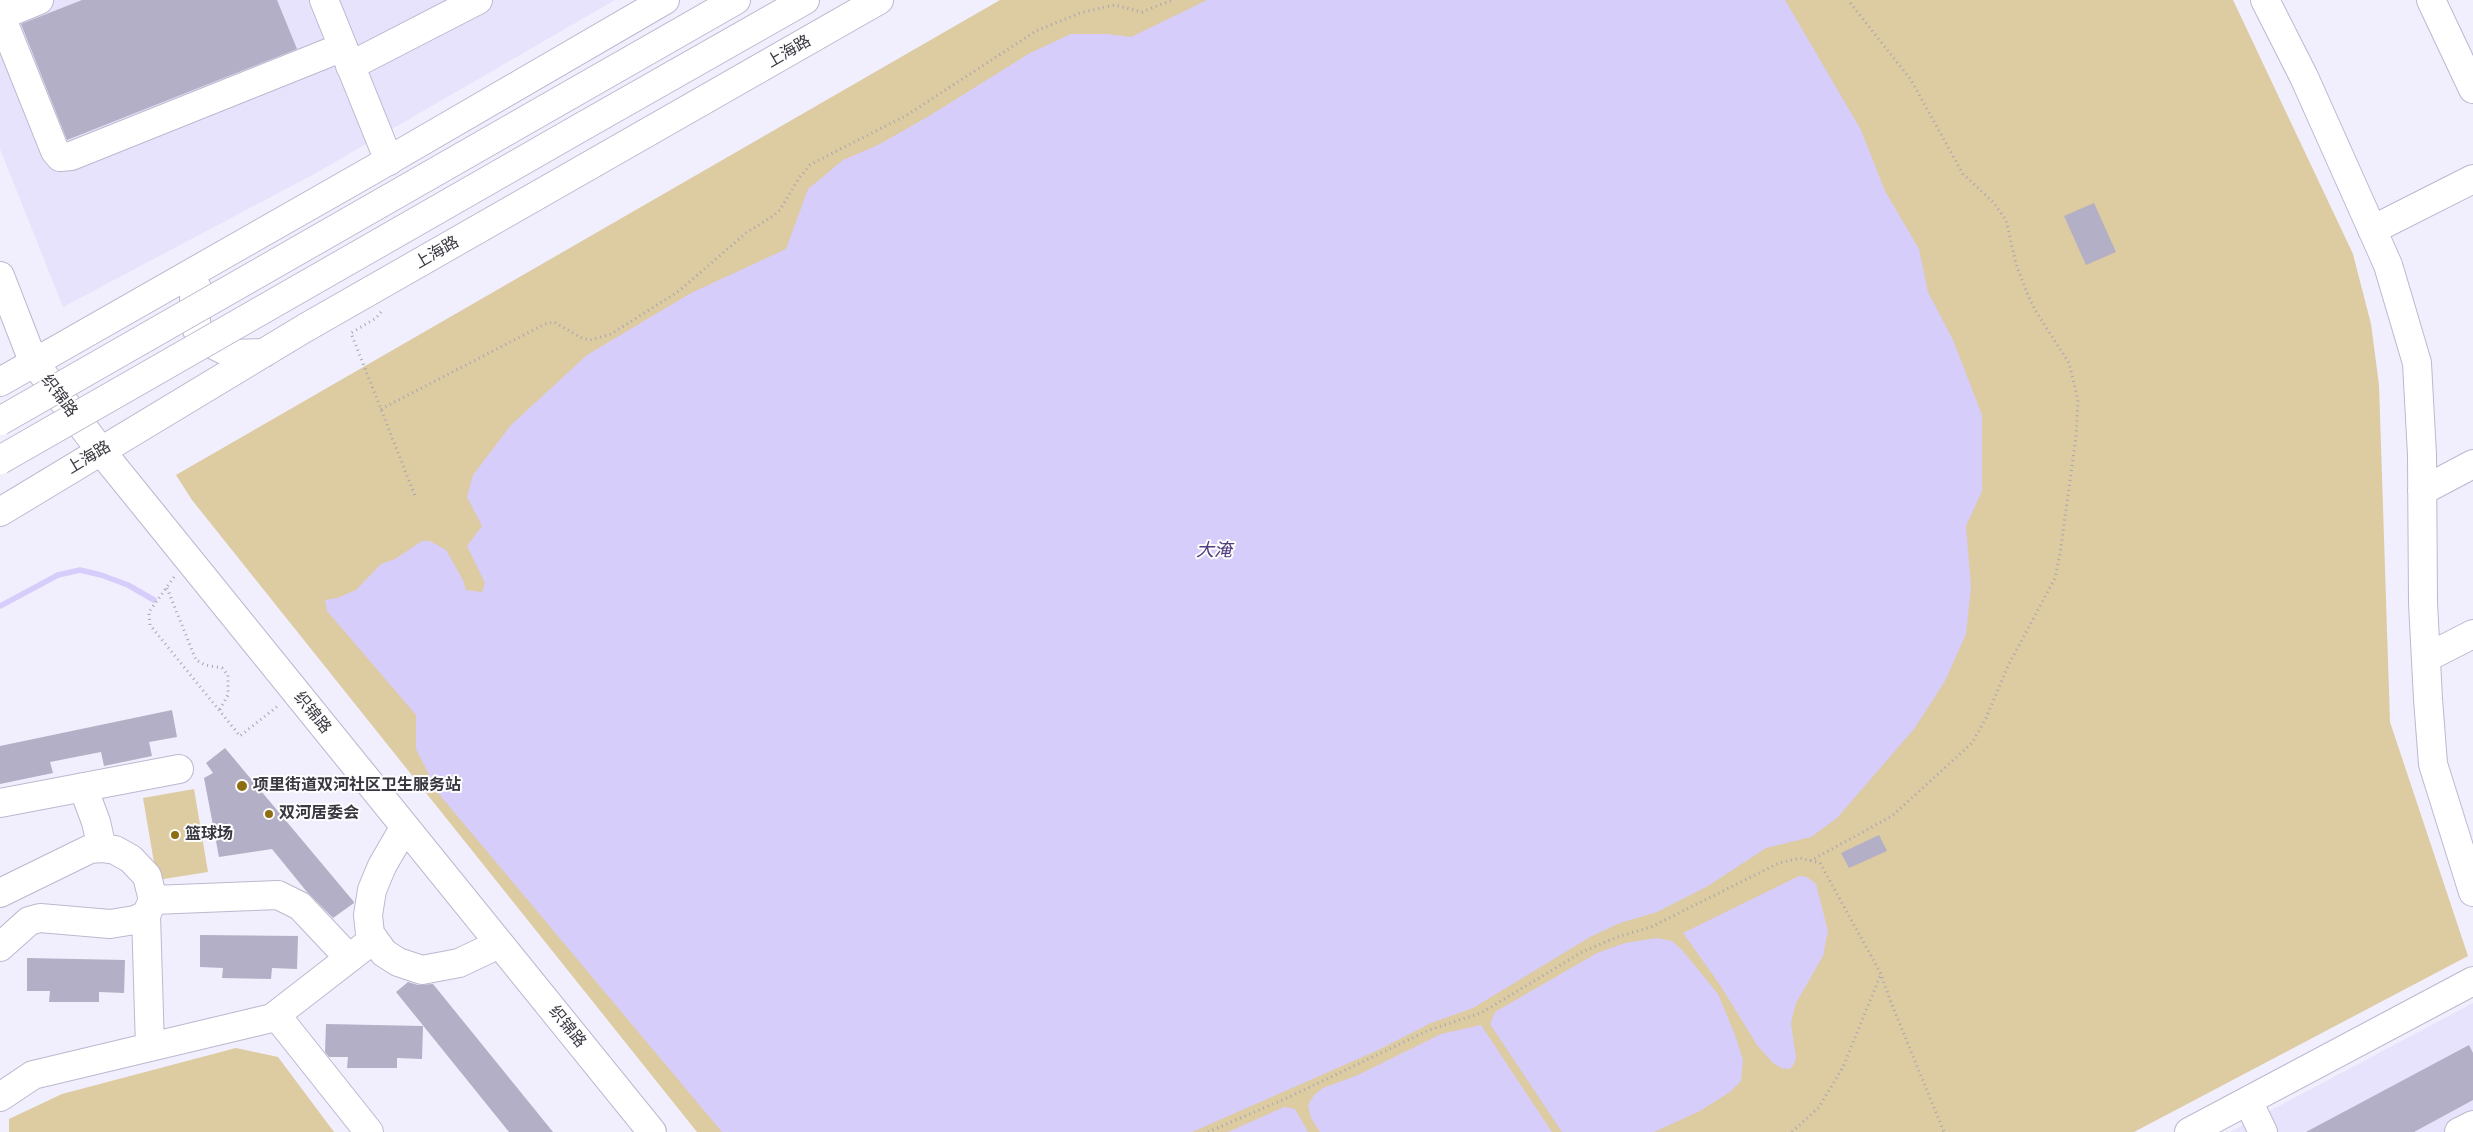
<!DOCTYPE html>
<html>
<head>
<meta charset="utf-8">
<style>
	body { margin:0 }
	canvas { display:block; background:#f1eefd }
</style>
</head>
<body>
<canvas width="2473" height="1132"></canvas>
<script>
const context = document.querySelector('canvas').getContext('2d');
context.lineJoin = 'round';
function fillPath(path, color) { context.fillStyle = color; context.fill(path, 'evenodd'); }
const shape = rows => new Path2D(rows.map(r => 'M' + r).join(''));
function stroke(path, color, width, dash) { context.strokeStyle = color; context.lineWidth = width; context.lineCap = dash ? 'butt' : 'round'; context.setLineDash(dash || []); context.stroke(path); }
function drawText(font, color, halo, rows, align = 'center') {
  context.font = font + ' "Space Grotesk","Noto Sans SC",sans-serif'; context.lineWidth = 4; context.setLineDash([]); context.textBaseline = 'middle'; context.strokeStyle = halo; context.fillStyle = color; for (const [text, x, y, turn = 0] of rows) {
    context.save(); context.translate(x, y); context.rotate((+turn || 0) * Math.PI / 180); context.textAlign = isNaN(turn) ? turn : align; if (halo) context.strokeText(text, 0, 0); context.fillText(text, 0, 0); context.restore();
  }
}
const built = shape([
	[0,0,615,0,316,173,63,307,0,149],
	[2473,1003,2473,1132,2230,1132]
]);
const green = shape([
	[1000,0,2233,0,2353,254,2371,324,2379,385,2390,722,2468,956,2134,1132,697,1132,192,500,176,475],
	[194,789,208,872,157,880,143,798],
	[236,1048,278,1057,334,1132,9,1132,9,1119,62,1094]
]);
const water = shape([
	[1207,0,1785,0,1861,130,1885,191,1919,249,1928,292,1953,340,1982,415,1982,491,1966,526,1971,587,1966,634,1945,681,1914,729,1837,818,1811,837,1766,848,1708,886,1657,912,1620,923,1590,937,1473,1008,1431,1023,1376,1051,1192,1132,722,1132,438,793,416,749,416,715,327,611,325,600,337,598,356,590,381,564,395,559,422,541,430,541,446,550,463,580,466,590,482,592,485,583,467,546,482,526,467,497,473,475,511,425,587,355,691,293,786,249,808,189,843,160,878,145,929,116,1030,53,1071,34,1106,34,1131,37],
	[1799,876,1807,877,1816,884,1828,931,1823,956,1796,1003,1793,1014,1791,1024,1796,1058,1794,1064,1790,1069,1781,1068,1772,1062,1757,1045,1720,985,1683,933],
	[1657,938,1672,941,1682,950,1718,994,1735,1035,1743,1060,1741,1081,1730,1092,1700,1111,1654,1132,1562,1132,1490,1024,1495,1012,1597,953,1625,943],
	[1481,1025,1552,1132,1320,1132,1311,1118,1308,1105,1314,1095,1323,1088,1358,1075,1441,1034],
	[1284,1107,1295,1109,1308,1132,1228,1132]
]);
const stream = shape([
	[0,606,58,575,80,570,101,575,128,585,154,600]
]);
const building = shape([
	[82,0,277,0,297,49,67,140,21,24],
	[2094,203,2116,252,2086,265,2064,216],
	[172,710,177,737,149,742,152,756,104,766,101,752,50,762,53,773,0,784,0,746],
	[225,748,354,902,354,903,333,918,307,892,272,849,219,857,204,778,213,773,206,763],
	[1879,835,1887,851,1849,868,1841,853],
	[200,935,298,936,297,969,272,968,271,979,222,978,223,968,200,967],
	[27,958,125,960,124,993,99,992,99,1002,49,1002,50,991,27,991],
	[408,982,418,985,433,984,553,1132,509,1132,396,992],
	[326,1024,423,1026,422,1059,397,1058,397,1068,347,1068,348,1057,329,1057,325,1052],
	[2469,1045,2473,1053,2473,1100,2414,1132,2306,1132]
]);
const path = shape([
	[381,312,376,318,351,333,415,496],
	[381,409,545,324,554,322,582,338,590,340,611,334,679,291,746,233,773,216,780,210,799,178,810,165,819,160,907,115,1036,31,1080,13,1101,8,1115,5,1142,12,1172,0],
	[174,577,149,612,150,625,240,736,279,705],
	[167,588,196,660,205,665,222,668,228,675,228,695,219,711],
	[1810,861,1892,816,1972,743,1986,718,2008,666,2055,578,2060,554,2076,437,2078,400,2069,363,2035,310,2027,293,2016,264,2006,220,1993,202,1963,174,1911,80,1848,0],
	[1208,1132,1289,1097,1429,1030,1481,1013,1582,952,1617,937,1651,927,1779,863,1800,858,1820,863,1881,974,1890,1000,1944,1132],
	[1792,1132,1819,1107,1843,1067,1881,974]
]);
const minor = shape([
	[324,0,389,161],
	[2265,0,2304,77,2388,265,2417,363,2422,455,2423,603,2428,699,2433,764,2473,892],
	[2431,0,2473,89],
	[0,14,55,151,60,157,71,156,343,47],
	[0,16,39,0],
	[350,66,478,0],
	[2372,230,2473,179],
	[0,276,33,361,101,451,652,1132],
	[2422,491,2473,464],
	[2426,658,2473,634],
	[83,787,96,822,102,848],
	[0,803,179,769],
	[404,828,382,866,372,890,368,915,370,934,384,953,398,962,422,970,459,963,499,944],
	[0,893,90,849,102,848,115,850,131,859,147,876,153,900,146,915,135,920,110,924,40,918,29,921,0,947],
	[153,900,278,895,300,906,349,958],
	[146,915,150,1047],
	[276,1015,369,1132],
	[0,1097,33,1075,272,1018,374,939],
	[2248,1101,2263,1132],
	[2189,1132,2473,981],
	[2459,1132,2473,1125]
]);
const major = shape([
	[197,288,194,299,197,330,206,341,232,354,264,353],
	[0,382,374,169,665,0],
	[0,512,305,328,879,0]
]);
const highway = shape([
	[568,96,736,0],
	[585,125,805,0]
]);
const highwayBridge = shape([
	[0,421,568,96],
	[0,460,585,125]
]);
const markers = [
	[242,786,6,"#8e6d11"],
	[269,814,5,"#8e6d11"],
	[175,835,5,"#8e6d11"]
];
const streetNames = [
	["上海路",789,52,-30],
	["上海路",437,253,-30],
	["织锦路",59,396,53],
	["上海路",89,458,-31],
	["织锦路",312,713,51],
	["织锦路",567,1027,51]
];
const poiNames = [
	["项里街道双河社区卫生服务站",253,786],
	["双河居委会",279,814],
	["篮球场",185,835]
];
const waterNames = [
	["大淹",1214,551]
];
fillPath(built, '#e8e3fc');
fillPath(green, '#ddcba1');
fillPath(water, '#d7cdfa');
stroke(stream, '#d7cdfa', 5.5);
fillPath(building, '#b3afc6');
stroke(minor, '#bdb8cf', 30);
stroke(major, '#bdb8cf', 30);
stroke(highway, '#bdb8cf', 30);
stroke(path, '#a7a5b1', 3, [1, 4]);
stroke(minor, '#fff', 28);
stroke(major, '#fff', 28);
stroke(highway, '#fff', 28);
stroke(highwayBridge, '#bdb8cf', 30, []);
stroke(highwayBridge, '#fff', 28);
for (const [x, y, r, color] of markers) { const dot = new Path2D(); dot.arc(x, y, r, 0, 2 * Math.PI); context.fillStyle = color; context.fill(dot); stroke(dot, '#fdfdfd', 2); }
drawText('16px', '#393740', '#fdfdfd', streetNames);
drawText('bold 16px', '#393740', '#fdfdfd', poiNames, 'left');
drawText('italic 18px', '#503c7e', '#fdfdfd', waterNames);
</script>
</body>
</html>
